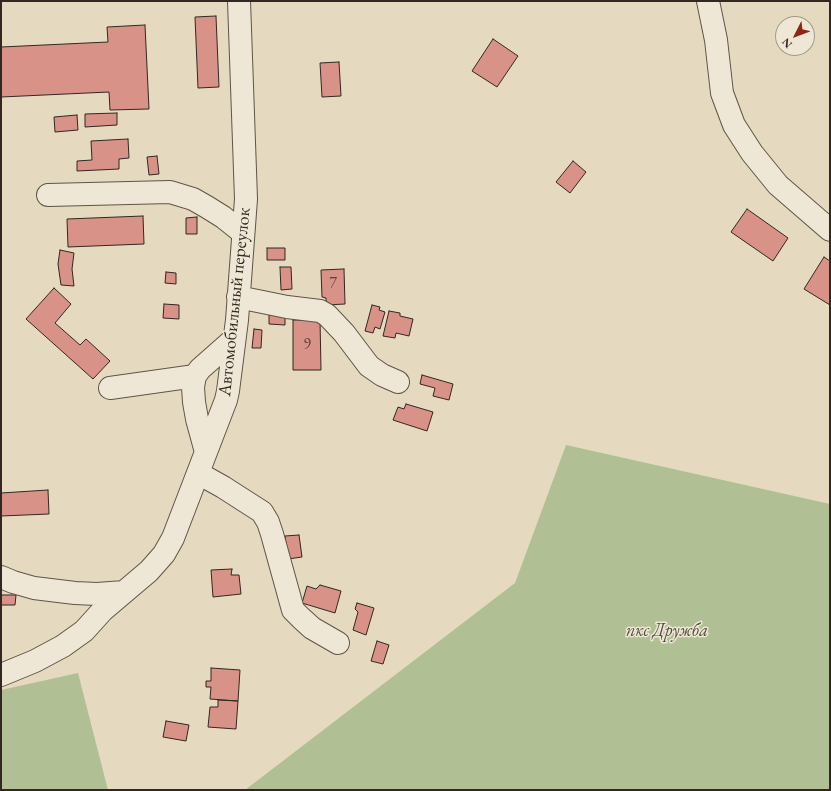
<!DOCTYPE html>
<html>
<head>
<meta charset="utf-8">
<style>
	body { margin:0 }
	#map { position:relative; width:831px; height:791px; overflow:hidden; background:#e5dabf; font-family:"EB Garamond",serif }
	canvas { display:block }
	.frame { position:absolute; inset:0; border:2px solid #322721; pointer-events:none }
	.north { position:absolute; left:775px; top:16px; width:40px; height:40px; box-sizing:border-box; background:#eee7d5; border:1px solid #a39a8d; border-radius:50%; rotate:228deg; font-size:11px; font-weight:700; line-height:16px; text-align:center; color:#322721 }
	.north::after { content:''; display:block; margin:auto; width:14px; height:18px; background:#8f2418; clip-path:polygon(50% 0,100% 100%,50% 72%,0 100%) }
</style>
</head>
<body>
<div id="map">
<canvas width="831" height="791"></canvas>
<div class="frame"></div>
<div class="north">N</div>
</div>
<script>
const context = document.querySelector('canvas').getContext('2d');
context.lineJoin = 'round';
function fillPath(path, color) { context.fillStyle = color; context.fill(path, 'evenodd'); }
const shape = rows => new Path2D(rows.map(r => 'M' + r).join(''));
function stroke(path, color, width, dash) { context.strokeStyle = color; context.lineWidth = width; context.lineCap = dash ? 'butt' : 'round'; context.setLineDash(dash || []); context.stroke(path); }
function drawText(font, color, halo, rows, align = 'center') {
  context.font = font + ' "EB Garamond",serif'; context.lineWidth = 3; context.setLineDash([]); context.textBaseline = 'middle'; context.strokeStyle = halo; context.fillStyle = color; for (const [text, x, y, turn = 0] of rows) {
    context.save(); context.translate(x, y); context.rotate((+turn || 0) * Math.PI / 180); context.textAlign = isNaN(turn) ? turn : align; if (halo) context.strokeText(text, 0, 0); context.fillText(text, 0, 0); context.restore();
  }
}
const green = shape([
	[566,445,830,504,830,790,245,790,515,583],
	[78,673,108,790,1,790,1,690]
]);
const building = shape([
	[216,16,219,87,198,88,195,17,216,16],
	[145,25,149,109,110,110,109,92,1,97,1,47,108,42,107,27,145,25],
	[493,39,518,56,497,87,472,71,493,39],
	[339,62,341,96,322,97,320,63,339,62],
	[117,113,117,125,85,127,85,114,117,113],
	[77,115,78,130,55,132,54,117,77,115],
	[128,139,129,158,119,159,119,169,77,171,77,161,92,160,91,141,128,139],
	[157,156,159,174,149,175,147,157,157,156],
	[573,161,586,172,570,193,556,182,573,161],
	[747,209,788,238,773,261,731,232,747,209],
	[143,216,144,244,68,247,67,219,143,216],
	[197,217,197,234,186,234,186,218,197,217],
	[267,248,285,248,285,260,267,260,267,248],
	[60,250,74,253,72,269,74,286,61,285,58,264,60,250],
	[824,257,830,261,830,305,804,289,824,257],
	[280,267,291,267,292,289,281,290,280,267],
	[344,269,345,304,326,305,326,298,322,297,321,270,344,269],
	[166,272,176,273,176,284,165,283,166,272],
	[54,288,71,304,55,323,80,345,86,339,110,361,93,379,26,319,54,288],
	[164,304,179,305,179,319,163,318,164,304],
	[372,305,380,307,379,310,385,312,380,329,375,327,373,333,365,331,372,305],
	[269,311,285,311,285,325,269,324,269,311],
	[389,311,400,313,400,316,413,319,409,336,396,333,395,338,383,336,389,311],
	[293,320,320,320,321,370,293,370,293,320],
	[254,329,262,330,261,348,252,348,254,329],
	[422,375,453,384,449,400,433,396,435,388,420,384,422,375],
	[406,404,433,412,427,431,393,420,398,407,404,409,406,404],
	[48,490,49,514,1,516,1,493,48,490],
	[299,535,302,557,288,559,285,536,299,535],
	[232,569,231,575,239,575,241,594,213,597,211,570,232,569],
	[320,585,341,591,335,613,302,603,307,586,316,589,320,585],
	[1,595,16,595,15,605,1,605,1,595],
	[357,603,374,608,366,635,353,630,358,612,355,609,357,603],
	[377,641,389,645,383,664,371,661,377,641],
	[211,668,240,670,238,701,210,699,211,687,206,687,206,681,211,681,211,668],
	[218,700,238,701,236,729,208,727,210,707,218,707,218,700],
	[166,721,189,725,186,741,163,737,166,721]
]);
const minor = shape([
	[708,1,716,40,722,93,734,125,752,153,778,185,830,230],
	[48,195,170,192,193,199,207,207,223,217,243,233],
	[238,297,287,307,320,311,327,315,344,333,369,366,382,375,398,382],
	[110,388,195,376],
	[206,452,197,419,194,402,193,387,195,376,200,369,234,339],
	[198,473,223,487,262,512,268,522,272,534,293,610,301,618,312,628,338,643],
	[1,577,13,582,34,588,75,593,97,594,124,592],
	[1,675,35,661,63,646,84,631,103,610,149,571,164,554,173,538,226,400,228,391,237,320,246,199,239,1]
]);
const numberNames = [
	["7",333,284],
	["9",307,345]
];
const streetNames = [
	["Автомобильный переулок",235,302,-84]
];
const parkNames = [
	["пкс Дружба",667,631]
];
fillPath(green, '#b1c094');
fillPath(building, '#d89288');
stroke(building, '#322721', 1);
stroke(minor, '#5f5448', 24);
stroke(minor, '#eee7d5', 22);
drawText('16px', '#5c423b', null, numberNames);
drawText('18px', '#322721', '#eee7d5', streetNames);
drawText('italic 18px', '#524d3e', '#eee7d5', parkNames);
</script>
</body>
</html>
